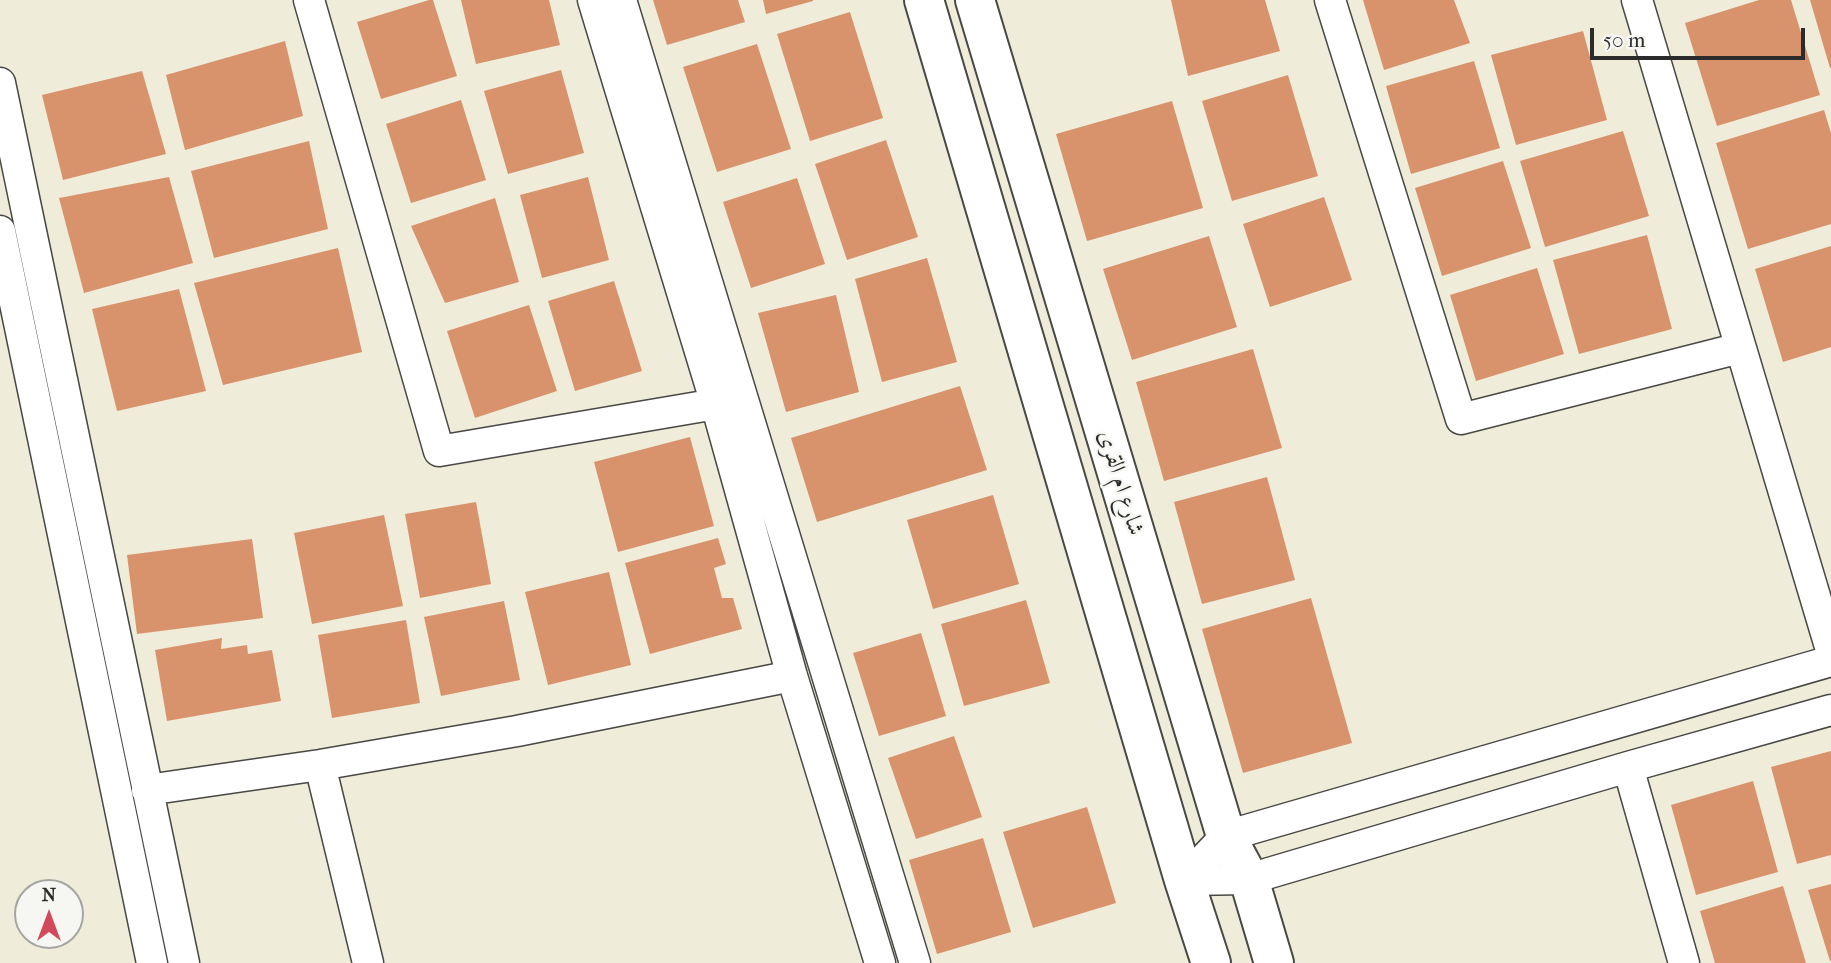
<!DOCTYPE html>
<html>
<head>
<meta charset="utf-8">
<style>
	body { margin:0 }
	#map { position:relative; width:1831px; height:963px; overflow:hidden; background:#efecda; font-family:"IM FELL French Canon",serif }
	canvas { display:block }
	.north { position:absolute; left:14px; top:879px; width:70px; height:70px; box-sizing:border-box; background:#f6f6f2; border:2px solid #a5a5a2; border-radius:50%; rotate:0deg; font-size:19px; font-weight:700; line-height:28px; text-align:center; color:#2b2b2b }
	.north::after { content:''; display:block; margin:auto; width:24px; height:32px; background:#d1495b; clip-path:polygon(50% 0,100% 100%,50% 72%,0 100%) }
	.scale { position:absolute; left:1590px; top:28px; width:215px; height:32px; box-sizing:border-box; border:4px solid #2b2b2b; border-top:0; padding-left:9px; font-size:21px; line-height:24px; white-space:nowrap; color:#2b2b2b; -webkit-text-stroke:5px #f6f6f2; paint-order:stroke }
</style>
</head>
<body>
<div id="map">
<canvas width="1831" height="963"></canvas>
<div class="north">N</div>
<div class="scale">50 m</div>
</div>
<script>
const context = document.querySelector('canvas').getContext('2d');
context.lineJoin = 'round';
function fillPath(path, color) { context.fillStyle = color; context.fill(path, 'evenodd'); }
const shape = rows => new Path2D(rows.map(r => 'M' + r).join(''));
function stroke(path, color, width, dash) { context.strokeStyle = color; context.lineWidth = width; context.lineCap = dash ? 'butt' : 'round'; context.setLineDash(dash || []); context.stroke(path); }
function drawText(font, color, halo, rows, align = 'center') {
  context.font = font + ' "IM FELL French Canon",Amiri,serif'; context.lineWidth = 5; context.setLineDash([]); context.textBaseline = 'middle'; context.strokeStyle = halo; context.fillStyle = color; for (const [text, x, y, turn = 0] of rows) {
    context.save(); context.translate(x, y); context.rotate((+turn || 0) * Math.PI / 180); context.textAlign = isNaN(turn) ? turn : align; if (halo) context.strokeText(text, 0, 0); context.fillText(text, 0, 0); context.restore();
  }
}
const building = shape([
	[429,0,433,0,457,76,381,99,357,22],
	[461,0,549,0,560,45,476,64],
	[653,0,738,0,745,22,667,45],
	[763,0,813,0,813,1,766,14],
	[1171,0,1265,0,1280,51,1188,76],
	[1363,0,1454,0,1470,43,1384,70],
	[1759,0,1791,0,1820,95,1717,126,1685,23],
	[1810,0,1831,0,1831,68,1830,68],
	[850,12,883,118,810,141,777,34],
	[1583,31,1607,120,1516,145,1491,55],
	[285,41,303,116,185,150,166,75],
	[757,44,791,149,717,172,683,67],
	[1474,61,1500,148,1411,174,1386,86],
	[561,70,584,153,508,174,484,91],
	[142,71,166,154,63,180,42,95],
	[1288,75,1318,176,1232,201,1202,101],
	[461,100,486,180,411,203,386,124],
	[1172,101,1203,208,1087,241,1056,134],
	[1824,110,1831,133,1831,224,1748,249,1716,143],
	[1623,131,1649,216,1545,247,1520,161],
	[886,140,918,237,847,260,815,164],
	[309,141,328,229,214,258,191,171],
	[1503,161,1531,248,1442,276,1415,188],
	[169,177,193,263,84,293,59,198],
	[588,177,609,260,542,278,520,195],
	[797,178,825,264,751,288,723,202],
	[1324,197,1352,280,1270,307,1243,224],
	[495,198,519,282,445,303,411,226],
	[1647,235,1672,329,1579,354,1553,260],
	[1209,236,1237,327,1132,360,1103,269],
	[1831,246,1831,347,1783,362,1755,269],
	[338,248,362,352,223,385,194,283],
	[927,258,957,362,882,382,855,279],
	[1537,268,1564,354,1476,381,1450,295],
	[614,281,642,371,575,391,548,301],
	[179,289,206,391,117,411,92,309],
	[836,295,859,392,786,412,758,313],
	[529,305,557,391,475,418,447,331],
	[1253,349,1282,448,1164,481,1136,382],
	[960,386,987,470,817,522,791,438],
	[690,437,714,526,618,552,594,462],
	[1267,477,1295,580,1202,604,1174,502],
	[993,495,1019,584,933,609,907,520],
	[476,502,491,584,420,598,405,514],
	[384,515,403,606,312,624,294,533],
	[718,538,726,564,714,568,722,598,733,598,742,629,650,654,625,563],
	[252,539,263,618,137,634,127,555],
	[609,572,631,665,548,685,525,592],
	[1311,598,1352,743,1243,773,1202,629],
	[1026,600,1050,683,964,706,941,624],
	[504,601,520,680,441,696,424,617],
	[406,620,420,703,332,718,318,635],
	[921,633,946,716,879,736,853,653],
	[222,638,221,649,247,645,248,654,272,650,281,701,167,721,155,650],
	[954,736,982,817,916,839,888,758],
	[1831,751,1831,855,1797,864,1771,767],
	[1753,781,1778,872,1696,895,1671,805],
	[1087,807,1116,903,1033,928,1003,832],
	[983,838,1011,932,937,954,909,860],
	[1831,884,1831,961,1830,961,1808,890],
	[1783,886,1806,963,1715,963,1700,911]
]);
const minor = shape([
	[309,0,439,451,716,404],
	[593,0,716,404,792,676,880,963],
	[621,0,915,963],
	[1330,0,1461,419,1740,348],
	[1637,0,1831,650],
	[0,83,184,963],
	[0,231,152,963],
	[320,765,368,963],
	[1628,767,1684,963],
	[147,790,320,765,517,731,792,676],
	[1184,880,1226,836,1831,661],
	[1184,880,1249,879,1628,767,1831,710]
]);
const major = shape([
	[924,0,1184,880,1211,963],
	[975,0,1226,836,1249,879,1274,963]
]);
const streetNames = [
	["شارع ام القرى",1120,483,73]
];
fillPath(building, '#d8936d');
stroke(minor, '#484845', 33);
stroke(major, '#484845', 42);
stroke(minor, '#fff', 30);
stroke(major, '#fff', 38);
drawText('23px', '#2b2b2b', '#f6f6f2', streetNames);
</script>
</body>
</html>
